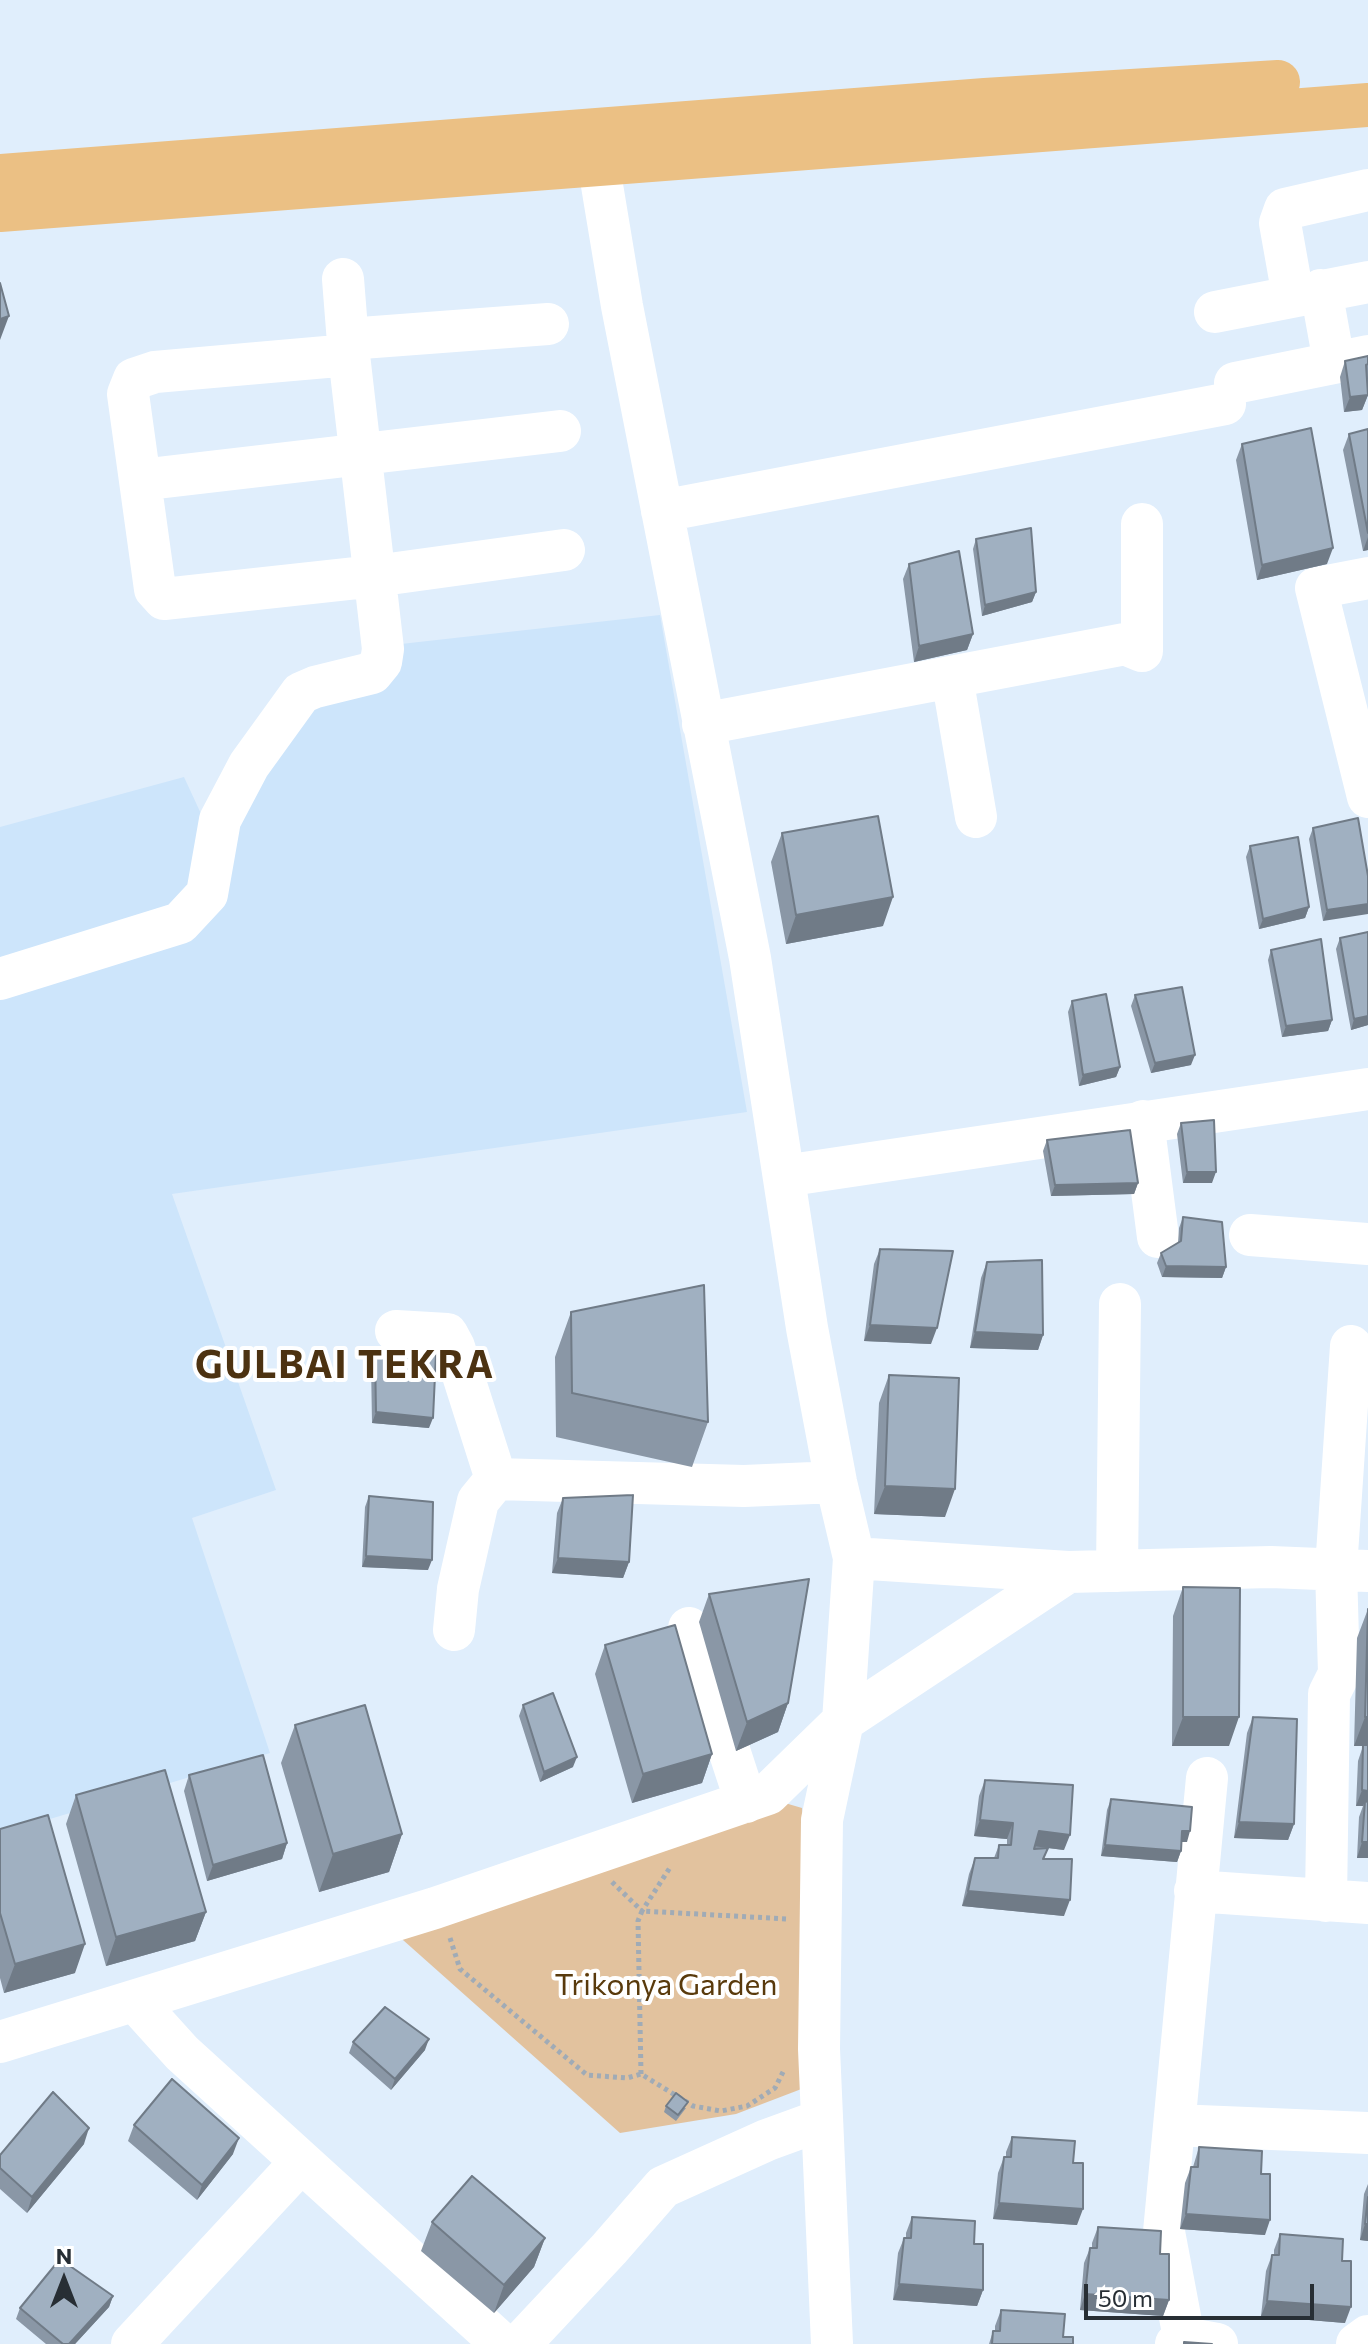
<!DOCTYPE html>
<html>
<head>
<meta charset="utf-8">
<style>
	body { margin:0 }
	#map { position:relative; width:1368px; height:2344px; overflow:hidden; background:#e0eefc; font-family:Commissioner,sans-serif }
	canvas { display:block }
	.north { position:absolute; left:24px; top:2240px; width:80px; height:80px; -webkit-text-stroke:6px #fff; paint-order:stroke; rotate:0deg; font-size:22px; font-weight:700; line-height:32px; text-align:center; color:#272e34 }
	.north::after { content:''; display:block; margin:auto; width:28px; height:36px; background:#272e34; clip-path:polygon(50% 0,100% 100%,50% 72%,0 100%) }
	.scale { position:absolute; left:1084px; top:2284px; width:230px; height:36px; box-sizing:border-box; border:4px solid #272e34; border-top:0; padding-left:10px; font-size:24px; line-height:28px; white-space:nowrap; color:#272e34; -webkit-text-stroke:6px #fff; paint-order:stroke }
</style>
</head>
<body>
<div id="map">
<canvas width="1368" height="2344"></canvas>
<div class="north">N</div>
<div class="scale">50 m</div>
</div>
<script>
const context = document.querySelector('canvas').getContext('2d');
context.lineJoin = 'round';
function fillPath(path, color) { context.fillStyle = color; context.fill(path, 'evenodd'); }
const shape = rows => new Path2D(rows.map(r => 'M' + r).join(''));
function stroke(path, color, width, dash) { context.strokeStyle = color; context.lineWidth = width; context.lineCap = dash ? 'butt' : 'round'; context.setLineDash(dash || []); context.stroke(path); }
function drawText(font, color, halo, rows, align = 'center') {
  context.font = font + ' Commissioner,sans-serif'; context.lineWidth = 8; context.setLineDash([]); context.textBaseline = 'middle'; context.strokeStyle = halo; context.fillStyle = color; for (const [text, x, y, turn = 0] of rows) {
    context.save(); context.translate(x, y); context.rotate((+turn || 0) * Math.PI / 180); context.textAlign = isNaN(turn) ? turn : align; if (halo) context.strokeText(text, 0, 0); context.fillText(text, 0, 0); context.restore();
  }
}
const built = shape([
	[660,615,747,1112,172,1194,276,1490,192,1518,270,1753,0,1834,0,996,191,934,234,823,313,707,392,645],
	[184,777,209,831,177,917,0,972,0,827]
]);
const green = shape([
	[778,1801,802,1808,805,1848,804,2088,736,2114,620,2133,394,1932]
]);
const path = shape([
	[612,1882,642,1911,671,1866],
	[450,1938,460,1969,587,2075,627,2078,641,2074,693,2106,721,2111,747,2106,775,2088,784,2070],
	[641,2074,638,1921,642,1911,788,1919]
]);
const minor = shape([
	[593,131,622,306,750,958,807,1328,836,1482,854,1558,843,1721,822,1820,819,2049,832,2344],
	[1321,290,1334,362],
	[1293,296,1280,223,1285,209,1368,190],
	[1215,312,1368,282],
	[348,339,548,324],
	[349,355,155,372,134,379,128,394,155,589,164,599,375,576,564,550],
	[1235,383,1368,356],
	[140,480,560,431],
	[662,511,1225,404],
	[1368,578,1316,588,1368,797],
	[952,677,976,817],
	[703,724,1125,644,1142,651,1142,524],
	[0,979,180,923,207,894,220,820,249,765,301,693,315,687,372,673,381,662,383,649,349,355,343,279],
	[1143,1121,1158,1237],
	[784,1176,1368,1089],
	[1250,1235,1368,1244],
	[396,1331,447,1334,454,1347,496,1479,478,1501,458,1589,454,1630],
	[496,1479,744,1486,836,1482],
	[854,1558,1068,1572,1271,1567,1368,1571],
	[1117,1571,1120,1304],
	[689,1628,746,1802],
	[1195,1891,1368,1903],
	[1326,1901,1329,1694,1339,1674,1336,1569,1351,1346],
	[135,2001,182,2053,502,2344],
	[0,2042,435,1908,768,1794,843,1721,1068,1572],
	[1175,2125,1368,2133],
	[1184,2338,1164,2232,1207,1778],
	[132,2344,301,2162],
	[520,2344,609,2249,663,2187,767,2140,822,2120],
	[1176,2344,1184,2338,1217,2344],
	[1357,2344,1368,2336]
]);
const major = shape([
	[0,176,985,100,1278,82],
	[0,210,1368,105]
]);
const wall = shape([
	[1368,356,1368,379,1367,379,1368,395,1362,410,1344,412,1340,377,1345,361],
	[1368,429,1368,550,1363,551,1343,450,1349,434],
	[1242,444,1327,564,1257,580,1236,460],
	[976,539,1036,592,1032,602,982,616,973,549],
	[909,564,973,634,967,650,914,662,903,579],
	[1313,828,1368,876,1323,921,1309,839],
	[782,833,883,926,786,944,771,862],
	[1250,846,1309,907,1305,918,1259,929,1246,857],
	[1368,932,1368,1025,1351,1030,1336,949,1340,938],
	[1271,950,1332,1020,1328,1031,1282,1037,1268,960],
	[1135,995,1191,1065,1151,1073,1131,1006],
	[1072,1001,1120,1067,1116,1077,1079,1086,1068,1012],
	[1181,1123,1212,1183,1183,1183,1177,1134],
	[1047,1140,1138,1183,1134,1194,1051,1196,1043,1151],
	[1183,1217,1226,1267,1222,1278,1162,1277,1157,1263,1161,1253,1178,1243,1179,1228],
	[880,1249,931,1344,864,1341,874,1264],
	[987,1262,1043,1335,1038,1350,970,1348,981,1278],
	[571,1312,708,1422,692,1467,556,1437,555,1357],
	[375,1353,429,1428,372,1423,371,1364],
	[889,1375,945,1517,874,1514,879,1403],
	[369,1496,428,1570,362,1567,365,1507],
	[563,1498,629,1562,623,1578,552,1573,557,1513],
	[1183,1587,1229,1746,1172,1746,1173,1616],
	[709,1594,788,1703,778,1732,736,1751,699,1622],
	[1368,1609,1368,1858,1357,1858,1359,1817,1363,1806,1356,1806,1358,1761,1363,1746,1354,1746,1357,1638],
	[605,1645,712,1754,702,1783,632,1803,595,1674],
	[523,1705,573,1767,540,1782,519,1716],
	[1253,1717,1294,1824,1288,1840,1234,1838,1247,1733],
	[295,1725,402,1834,389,1872,319,1892,281,1763],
	[189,1775,287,1843,282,1859,207,1881,184,1791],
	[985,1780,1064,1850,1048,1848,1044,1859,1064,1916,962,1906,969,1874,975,1858,994,1858,999,1845,1007,1845,1007,1839,974,1836,979,1796],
	[76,1795,206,1912,195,1941,106,1966,66,1824],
	[1111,1799,1187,1842,1182,1842,1181,1851,1177,1862,1101,1856,1107,1810],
	[0,1829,75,1973,4,1993,0,1978],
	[353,2042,425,2050,391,2090,349,2053],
	[666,2106,686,2108,676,2121,664,2112],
	[134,2125,233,2154,197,2200,128,2141],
	[1012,2137,1077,2225,993,2219,998,2173,1004,2157,1006,2157,1006,2152],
	[84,2144,27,2213,0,2189,0,2155],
	[1199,2147,1261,2174,1265,2235,1180,2229,1185,2183,1191,2167,1193,2167],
	[1368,2184,1368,2241,1360,2240,1364,2194],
	[912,2217,974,2244,983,2290,977,2306,893,2300,898,2253,904,2238,906,2238,906,2233],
	[432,2222,545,2238,534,2267,494,2313,421,2251],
	[1098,2227,1169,2300,1163,2316,1080,2310,1084,2263,1090,2248,1092,2248,1092,2243],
	[1280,2234,1342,2261,1345,2323,1261,2316,1266,2271,1272,2255,1274,2255,1274,2250],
	[113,2296,109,2307,75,2344,46,2344,16,2319,20,2308],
	[1001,2310,1063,2337,1073,2344,989,2344,993,2331,995,2331,995,2326]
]);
const shadedWall = shape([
	[9,316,0,340,0,319],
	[1368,395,1362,410,1344,412,1350,397],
	[1368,537,1368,550,1363,551],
	[1333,548,1327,564,1257,580,1262,565],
	[1036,592,1032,602,982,616,985,605],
	[973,634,967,650,914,662,919,646],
	[893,897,883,926,786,944,796,915],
	[1368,904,1368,914,1323,921,1327,910],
	[1309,907,1305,918,1259,929,1263,919],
	[1368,1016,1368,1025,1351,1030,1354,1019],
	[1332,1020,1328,1031,1282,1037,1286,1026],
	[1195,1055,1191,1065,1151,1073,1155,1063],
	[1120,1067,1116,1077,1079,1086,1083,1075],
	[1187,1172,1216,1172,1212,1183,1183,1183],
	[1138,1183,1134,1194,1051,1196,1055,1185],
	[1166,1266,1226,1267,1222,1278,1162,1277],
	[870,1325,937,1328,931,1344,864,1341],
	[975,1332,1043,1335,1038,1350,970,1348],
	[376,1412,433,1418,429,1428,372,1423],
	[885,1486,955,1489,945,1517,874,1514],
	[366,1556,432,1560,428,1570,362,1567],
	[558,1558,629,1562,623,1578,552,1573],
	[788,1703,778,1732,736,1751,747,1722],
	[1183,1717,1239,1717,1229,1746,1172,1746],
	[1365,1717,1368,1717,1368,1746,1354,1746],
	[712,1754,702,1783,632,1803,643,1774],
	[577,1757,573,1767,540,1782,544,1772],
	[1362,1790,1368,1791,1368,1807,1365,1801,1363,1806,1356,1806],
	[980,1820,1013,1823,1007,1839,974,1836],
	[1239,1822,1294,1824,1288,1840,1234,1838],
	[1039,1831,1070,1835,1064,1850,1048,1848,1038,1874,1048,1848,1033,1846],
	[1182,1831,1190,1831,1187,1842,1179,1842],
	[402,1834,389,1872,319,1892,333,1854],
	[1362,1842,1368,1842,1368,1858,1357,1858],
	[287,1843,282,1859,207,1881,213,1865],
	[1105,1845,1181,1851,1177,1862,1101,1856],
	[968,1891,1070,1900,1064,1916,962,1906],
	[206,1912,195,1941,106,1966,116,1937],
	[85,1944,75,1973,4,1993,15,1964],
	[429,2039,425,2050,391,2090,395,2079],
	[89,2128,84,2144,27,2213,32,2197],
	[239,2138,233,2154,197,2200,202,2185],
	[999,2203,1083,2209,1077,2225,993,2219],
	[1186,2214,1270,2220,1265,2235,1180,2229],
	[1365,2224,1368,2224,1368,2241,1360,2240],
	[545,2238,534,2267,494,2313,504,2285],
	[899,2284,983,2290,977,2306,893,2300],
	[1085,2294,1169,2300,1163,2316,1080,2310],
	[113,2296,109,2307,75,2344,69,2344],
	[1267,2301,1351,2307,1345,2323,1261,2316]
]);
const building = shape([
	[0,283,9,316,0,319,0,283],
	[1368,356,1368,364,1366,365,1368,395,1350,397,1345,361,1368,356],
	[1311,428,1333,548,1262,565,1242,444,1311,428],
	[1368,429,1368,533,1349,434,1368,429],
	[1031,528,1036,592,985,605,976,539,1031,528],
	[959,551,973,634,919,646,909,564,959,551],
	[878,816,893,897,796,915,782,833,878,816],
	[1358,818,1368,876,1368,904,1327,910,1313,828,1358,818],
	[1298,837,1309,907,1263,919,1250,846,1298,837],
	[1368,932,1368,1016,1354,1019,1340,938,1368,932],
	[1321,939,1332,1020,1286,1026,1271,950,1321,939],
	[1182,987,1195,1055,1155,1063,1135,995,1182,987],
	[1106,994,1120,1067,1083,1075,1072,1001,1106,994],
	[1214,1120,1216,1172,1187,1172,1181,1123,1214,1120],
	[1130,1130,1138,1183,1055,1185,1047,1140,1130,1130],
	[1183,1217,1222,1222,1226,1267,1166,1266,1161,1253,1181,1241,1183,1217],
	[880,1249,953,1251,937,1328,870,1325,880,1249],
	[1042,1260,1043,1335,975,1332,987,1262,1042,1260],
	[704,1285,708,1422,572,1393,571,1312,704,1285],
	[375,1353,436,1354,433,1418,376,1412,375,1353],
	[889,1375,959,1378,955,1489,885,1486,889,1375],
	[633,1495,629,1562,558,1558,563,1498,633,1495],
	[369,1496,433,1502,432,1560,366,1556,369,1496],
	[809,1579,788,1703,747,1722,709,1594,809,1579],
	[1183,1587,1240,1588,1239,1717,1183,1717,1183,1587],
	[1368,1609,1368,1717,1365,1717,1368,1609],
	[675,1625,712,1754,643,1774,605,1645,675,1625],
	[553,1693,577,1757,544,1772,523,1705,553,1693],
	[365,1705,402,1834,333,1854,295,1725,365,1705],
	[1253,1717,1297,1719,1294,1824,1239,1822,1253,1717],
	[1363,1745,1368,1745,1368,1791,1362,1790,1363,1745],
	[263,1755,287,1843,213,1865,189,1775,263,1755],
	[165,1770,206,1912,116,1937,76,1795,165,1770],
	[985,1780,1073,1785,1070,1835,1039,1831,1034,1849,1048,1848,1043,1859,1072,1859,1070,1900,968,1891,975,1858,998,1858,999,1845,1011,1845,1013,1823,980,1820,985,1780],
	[1111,1799,1192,1807,1190,1831,1182,1831,1181,1851,1105,1845,1111,1799],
	[1365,1801,1368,1802,1368,1842,1362,1842,1365,1801],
	[48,1815,85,1944,15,1964,0,1913,0,1829,48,1815],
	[385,2007,429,2039,395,2079,353,2042,385,2007],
	[172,2079,239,2138,202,2185,134,2125,172,2079],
	[53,2092,89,2128,32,2197,0,2168,0,2155,53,2092],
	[676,2093,688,2102,678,2115,666,2106,676,2093],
	[1012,2137,1075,2141,1073,2163,1083,2163,1083,2209,999,2203,1004,2157,1011,2157,1012,2137],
	[1199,2147,1262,2151,1261,2174,1270,2174,1270,2220,1186,2214,1191,2167,1198,2167,1199,2147],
	[472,2176,545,2238,504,2285,432,2222,472,2176],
	[1368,2197,1368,2224,1365,2224,1368,2197],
	[912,2217,975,2221,974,2244,983,2244,983,2290,899,2284,904,2238,911,2238,912,2217],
	[1098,2227,1161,2231,1160,2254,1169,2254,1169,2300,1085,2294,1090,2248,1097,2248,1098,2227],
	[1280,2234,1343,2239,1342,2261,1351,2261,1351,2307,1267,2301,1272,2255,1279,2255,1280,2234],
	[60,2259,113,2296,69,2344,63,2344,20,2308,60,2259],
	[1001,2310,1065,2314,1063,2337,1073,2337,1073,2344,992,2344,993,2331,1000,2331,1001,2310],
	[1184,2342,1212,2344,1184,2344,1184,2342]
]);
const parkNames = [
	["Trikonya Garden",666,1985]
];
const districtNames = [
	["GULBAI TEKRA",345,1365]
];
fillPath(built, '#cde5fb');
fillPath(green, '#e2c29e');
stroke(path, '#a0abb6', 5, [4, 4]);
stroke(minor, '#fff', 42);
stroke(major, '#ebc084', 44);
fillPath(wall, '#8a97a6');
fillPath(shadedWall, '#707b87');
fillPath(building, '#a0b0c1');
stroke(building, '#707b87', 2);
drawText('30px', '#593a0c', '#fff', parkNames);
context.letterSpacing = '2px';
drawText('bold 38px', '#4c3211', '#fff', districtNames);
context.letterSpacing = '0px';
</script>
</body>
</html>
